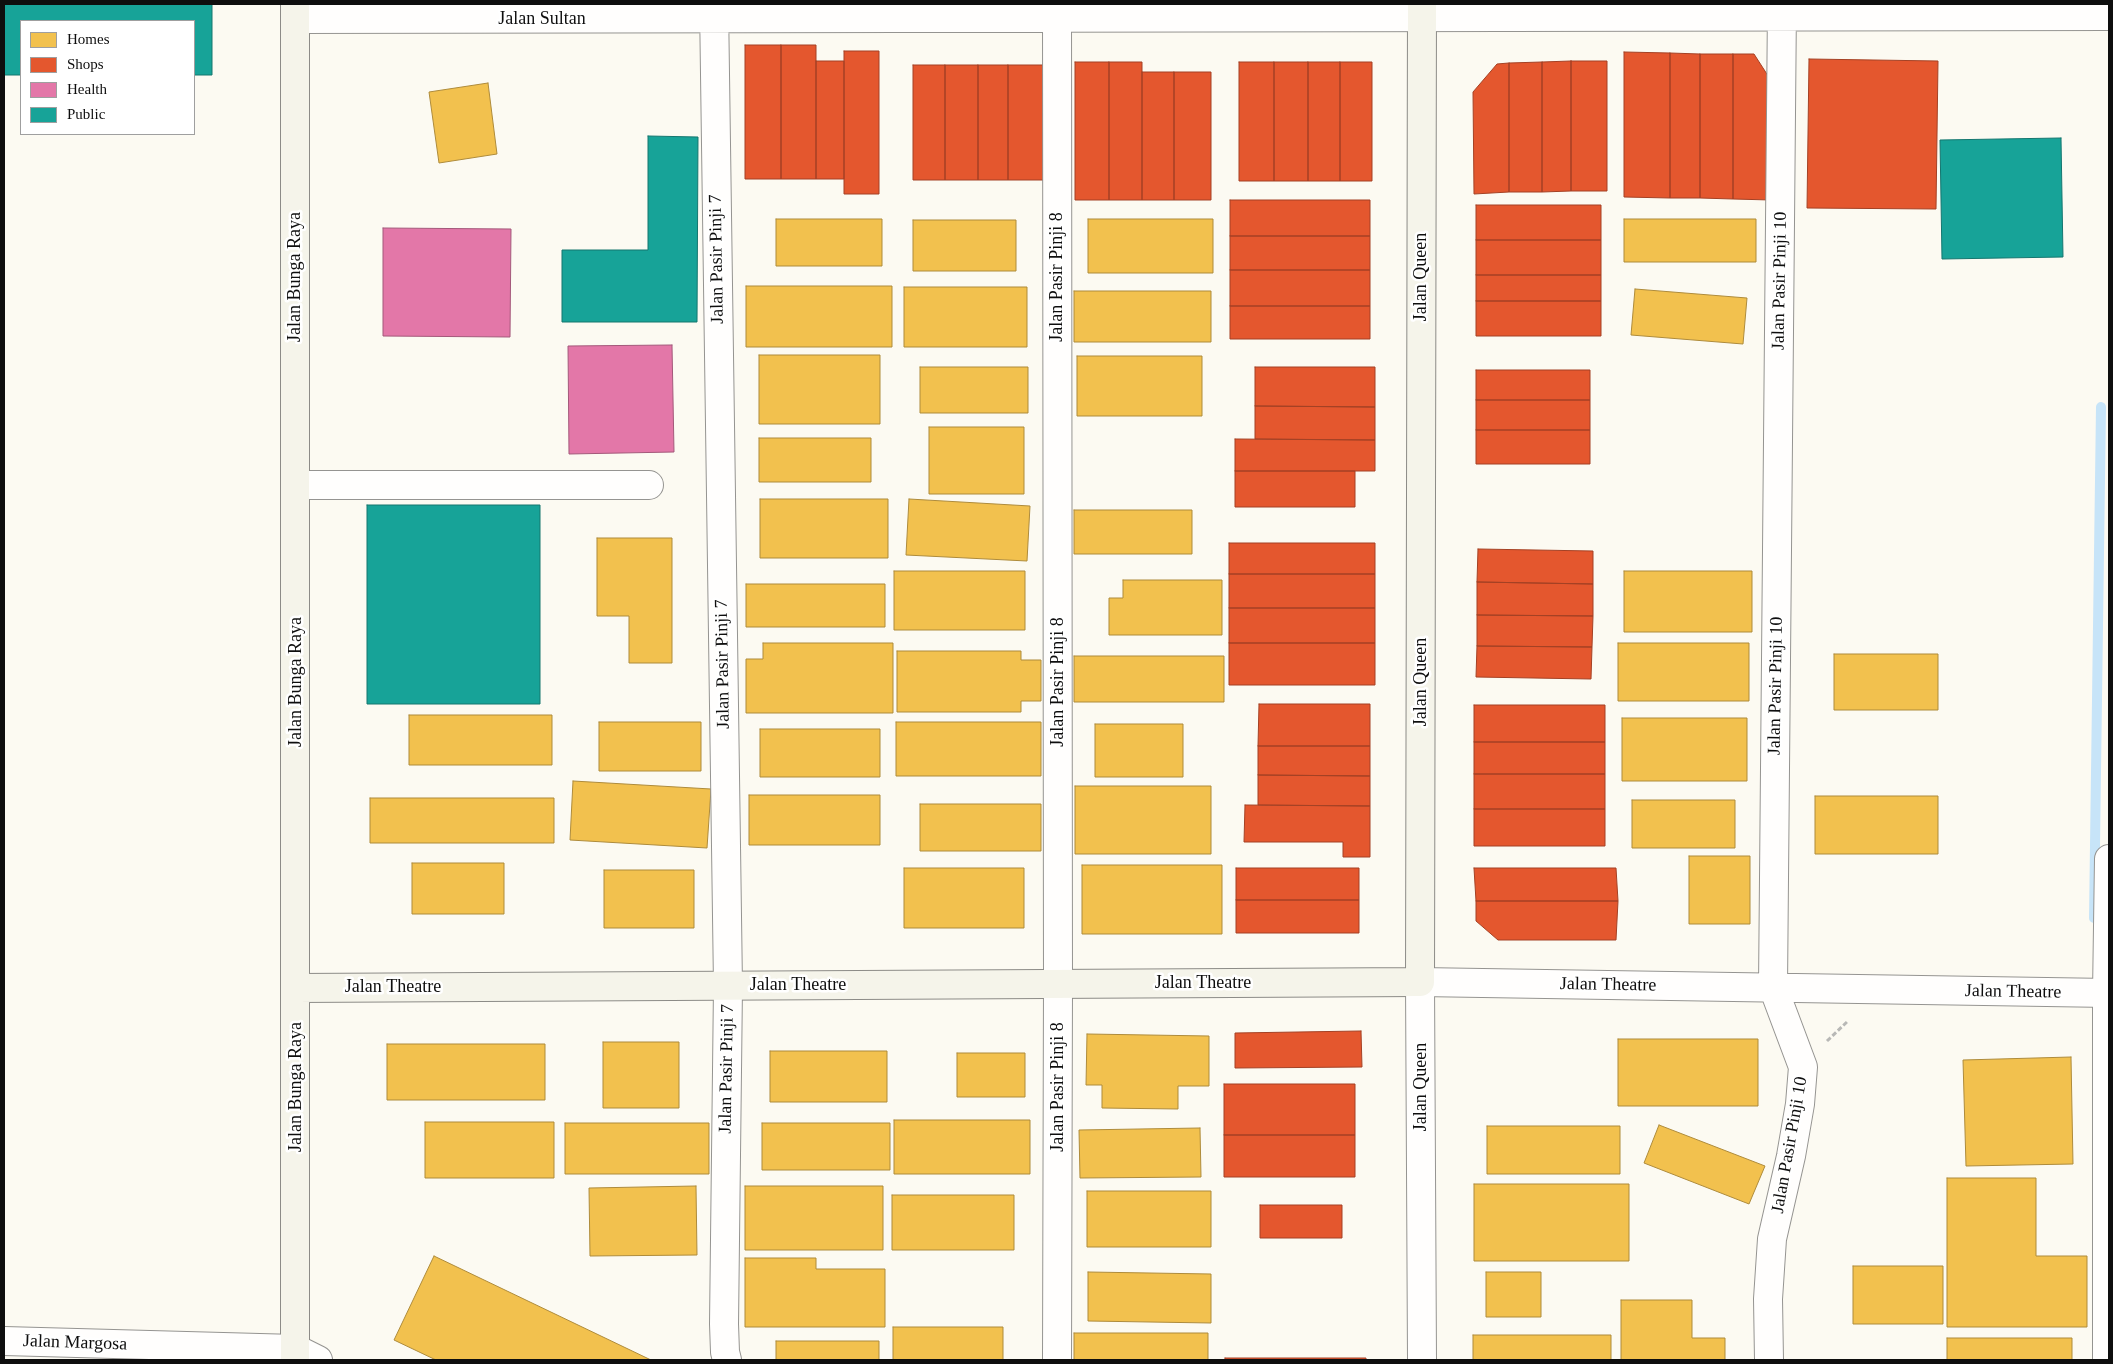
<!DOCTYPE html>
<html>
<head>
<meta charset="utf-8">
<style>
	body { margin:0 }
	#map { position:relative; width:2113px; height:1364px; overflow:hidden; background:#fcfaf2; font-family:"Times New Roman",serif }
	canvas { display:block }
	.frame { position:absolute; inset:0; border:5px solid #0e0e0e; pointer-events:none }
	.legend { position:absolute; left:20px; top:20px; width:175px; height:115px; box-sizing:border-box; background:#fff; border:1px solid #9f9f9f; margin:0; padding:6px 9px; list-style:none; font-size:15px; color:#0e0e0e }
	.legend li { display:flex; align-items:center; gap:10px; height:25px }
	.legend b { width:25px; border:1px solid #9f9f9f }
</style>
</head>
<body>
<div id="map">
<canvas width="2113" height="1364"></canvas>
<div class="frame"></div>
<ul class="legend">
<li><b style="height:14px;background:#f2c14e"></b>Homes</li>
<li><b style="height:14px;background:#e4572e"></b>Shops</li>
<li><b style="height:14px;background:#e377a8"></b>Health</li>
<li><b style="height:14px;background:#17a398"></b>Public</li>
</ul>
</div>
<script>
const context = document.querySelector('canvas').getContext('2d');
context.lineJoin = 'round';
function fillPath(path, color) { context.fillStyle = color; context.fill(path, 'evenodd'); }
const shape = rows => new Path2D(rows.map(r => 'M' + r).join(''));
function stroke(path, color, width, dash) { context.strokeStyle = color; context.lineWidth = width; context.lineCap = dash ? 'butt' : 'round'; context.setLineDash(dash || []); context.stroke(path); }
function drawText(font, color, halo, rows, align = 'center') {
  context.font = font + ' "Times New Roman",serif'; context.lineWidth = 5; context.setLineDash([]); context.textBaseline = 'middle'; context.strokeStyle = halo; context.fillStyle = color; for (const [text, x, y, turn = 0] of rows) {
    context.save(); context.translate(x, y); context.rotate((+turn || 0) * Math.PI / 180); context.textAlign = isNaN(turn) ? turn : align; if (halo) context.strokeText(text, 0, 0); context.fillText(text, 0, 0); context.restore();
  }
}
const homes = shape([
	[488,83,497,154,439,163,429,92,488,83],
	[776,219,882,219,882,266,776,266,776,219],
	[1088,219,1213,219,1213,273,1088,273,1088,219],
	[1624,219,1756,219,1756,262,1624,262,1624,219],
	[913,220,1016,220,1016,271,913,271,913,220],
	[746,286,892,286,892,347,746,347,746,286],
	[904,287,1027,287,1027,347,904,347,904,287],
	[1635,289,1747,298,1743,344,1631,335,1635,289],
	[1074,291,1211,291,1211,342,1074,342,1074,291],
	[759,355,880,355,880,424,759,424,759,355],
	[1077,356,1202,356,1202,416,1077,416,1077,356],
	[920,367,1028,367,1028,413,920,413,920,367],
	[929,427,1024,427,1024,494,929,494,929,427],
	[759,438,871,438,871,482,759,482,759,438],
	[760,499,888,499,888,558,760,558,760,499],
	[909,499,1030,506,1027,561,906,555,909,499],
	[1074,510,1192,510,1192,554,1074,554,1074,510],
	[597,538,672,538,672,663,629,663,629,616,597,616,597,538],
	[894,571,1025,571,1025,630,894,630,894,571],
	[1624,571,1752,571,1752,632,1624,632,1624,571],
	[1123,580,1222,580,1222,635,1109,635,1109,598,1123,598,1123,580],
	[746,584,885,584,885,627,746,627,746,584],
	[763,643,893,643,893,713,746,713,746,659,763,659,763,643],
	[1618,643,1749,643,1749,701,1618,701,1618,643],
	[897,651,1021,651,1021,660,1041,660,1041,701,1021,701,1021,712,897,712,897,651],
	[1834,654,1938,654,1938,710,1834,710,1834,654],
	[1074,656,1224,656,1224,702,1074,702,1074,656],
	[409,715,552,715,552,765,409,765,409,715],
	[1622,718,1747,718,1747,781,1622,781,1622,718],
	[599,722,701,722,701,771,599,771,599,722],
	[896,722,1041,722,1041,776,896,776,896,722],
	[1095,724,1183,724,1183,777,1095,777,1095,724],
	[760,729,880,729,880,777,760,777,760,729],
	[573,781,711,789,707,848,570,840,573,781],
	[1075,786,1211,786,1211,854,1075,854,1075,786],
	[749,795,880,795,880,845,749,845,749,795],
	[1815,796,1938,796,1938,854,1815,854,1815,796],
	[370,798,554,798,554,843,370,843,370,798],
	[1632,800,1735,800,1735,848,1632,848,1632,800],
	[920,804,1041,804,1041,851,920,851,920,804],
	[1689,856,1750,856,1750,924,1689,924,1689,856],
	[412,863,504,863,504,914,412,914,412,863],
	[1082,865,1222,865,1222,934,1082,934,1082,865],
	[904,868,1024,868,1024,928,904,928,904,868],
	[604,870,694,870,694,928,604,928,604,870],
	[1087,1034,1209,1036,1209,1086,1178,1086,1178,1109,1102,1108,1102,1085,1086,1085,1087,1034],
	[1618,1039,1758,1039,1758,1106,1618,1106,1618,1039],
	[603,1042,679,1042,679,1108,603,1108,603,1042],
	[387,1044,545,1044,545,1100,387,1100,387,1044],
	[770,1051,887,1051,887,1102,770,1102,770,1051],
	[957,1053,1025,1053,1025,1097,957,1097,957,1053],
	[2071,1057,2073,1164,1966,1166,1963,1060,2071,1057],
	[894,1120,1030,1120,1030,1174,894,1174,894,1120],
	[425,1122,554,1122,554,1178,425,1178,425,1122],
	[565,1123,709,1123,709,1174,565,1174,565,1123],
	[762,1123,890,1123,890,1170,762,1170,762,1123],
	[1659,1125,1765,1166,1749,1204,1644,1163,1659,1125],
	[1487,1126,1620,1126,1620,1174,1487,1174,1487,1126],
	[1200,1128,1201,1177,1080,1178,1079,1130,1200,1128],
	[1947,1178,2036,1178,2036,1256,2087,1256,2087,1327,1947,1327,1947,1178],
	[1474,1184,1629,1184,1629,1261,1474,1261,1474,1184],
	[696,1186,697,1255,590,1256,589,1188,696,1186],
	[745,1186,883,1186,883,1250,745,1250,745,1186],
	[1087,1191,1211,1191,1211,1247,1087,1247,1087,1191],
	[892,1195,1014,1195,1014,1250,892,1250,892,1195],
	[434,1256,651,1360,436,1360,394,1340,434,1256],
	[745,1258,816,1258,816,1269,885,1269,885,1327,745,1327,745,1258],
	[1853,1266,1943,1266,1943,1324,1853,1324,1853,1266],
	[1088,1272,1211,1274,1211,1323,1088,1321,1088,1272],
	[1486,1272,1541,1272,1541,1317,1486,1317,1486,1272],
	[1621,1300,1692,1300,1692,1338,1725,1338,1725,1360,1621,1360,1621,1300],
	[893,1327,1003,1327,1003,1360,893,1360,893,1327],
	[1074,1333,1208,1333,1208,1360,1074,1360,1074,1333],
	[1473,1335,1611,1335,1611,1360,1473,1360,1473,1335],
	[1947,1338,2072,1338,2072,1360,1947,1360,1947,1338],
	[776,1341,879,1341,879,1360,776,1360,776,1341]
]);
const shops = shape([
	[745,45,781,45,781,179,745,179,745,45],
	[781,45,816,45,816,179,781,179,781,45],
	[844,51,879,51,879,194,844,194,844,51],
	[1624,52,1670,53,1670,198,1624,197,1624,52],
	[1670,53,1700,54,1700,198,1670,198,1670,53],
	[1700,54,1733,54,1733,199,1700,198,1700,54],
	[1733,54,1754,54,1772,82,1771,200,1733,199,1733,54],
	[1809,59,1938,61,1936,209,1807,208,1809,59],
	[816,61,844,61,844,179,816,179,816,61],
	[1571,61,1607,61,1607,191,1571,191,1571,61],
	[1571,61,1571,191,1542,192,1542,62,1571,61],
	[1075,62,1109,62,1109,200,1075,200,1075,62],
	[1109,62,1142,62,1142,200,1109,200,1109,62],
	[1239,62,1274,62,1274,181,1239,181,1239,62],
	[1274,62,1308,62,1308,181,1274,181,1274,62],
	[1308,62,1340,62,1340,181,1308,181,1308,62],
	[1340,62,1372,62,1372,181,1340,181,1340,62],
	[1542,62,1542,192,1509,192,1509,63,1542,62],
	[1509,63,1509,192,1474,194,1473,92,1497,64,1509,63],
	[913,65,945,65,945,180,913,180,913,65],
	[945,65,978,65,978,180,945,180,945,65],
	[978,65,1008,65,1008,180,978,180,978,65],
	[1008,65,1046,65,1046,180,1008,180,1008,65],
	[1142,72,1174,72,1174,200,1142,200,1142,72],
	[1174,72,1211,72,1211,200,1174,200,1174,72],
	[1230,200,1370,200,1370,236,1230,236,1230,200],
	[1476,205,1601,205,1601,240,1476,240,1476,205],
	[1230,236,1370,236,1370,270,1230,270,1230,236],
	[1476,240,1601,240,1601,275,1476,275,1476,240],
	[1230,270,1370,270,1370,306,1230,306,1230,270],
	[1476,275,1601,275,1601,301,1476,301,1476,275],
	[1476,301,1601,301,1601,336,1476,336,1476,301],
	[1230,306,1370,306,1370,339,1230,339,1230,306],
	[1255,367,1375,367,1375,407,1255,406,1255,367],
	[1476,370,1590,370,1590,400,1476,400,1476,370],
	[1476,400,1590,400,1590,430,1476,430,1476,400],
	[1255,406,1375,407,1375,440,1255,439,1255,406],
	[1476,430,1590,430,1590,464,1476,464,1476,430],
	[1235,439,1375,440,1375,471,1235,471,1235,439],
	[1235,471,1355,471,1355,507,1235,507,1235,471],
	[1229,543,1375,543,1375,574,1229,574,1229,543],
	[1478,549,1593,551,1593,584,1477,582,1478,549],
	[1229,574,1375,574,1375,608,1229,608,1229,574],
	[1477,582,1593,584,1593,616,1477,615,1477,582],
	[1229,608,1375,608,1375,643,1229,643,1229,608],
	[1477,615,1593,616,1592,647,1477,646,1477,615],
	[1229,643,1375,643,1375,685,1229,685,1229,643],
	[1477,646,1592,647,1591,679,1476,677,1477,646],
	[1259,704,1370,704,1370,746,1258,746,1259,704],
	[1474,705,1605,705,1605,742,1474,742,1474,705],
	[1474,742,1605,742,1605,774,1474,774,1474,742],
	[1258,746,1370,746,1370,776,1258,775,1258,746],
	[1474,774,1605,774,1605,809,1474,809,1474,774],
	[1258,775,1370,776,1370,806,1258,805,1258,775],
	[1245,805,1370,806,1370,857,1343,857,1343,842,1244,842,1245,805],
	[1474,809,1605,809,1605,846,1474,846,1474,809],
	[1236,868,1359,868,1359,900,1236,900,1236,868],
	[1474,868,1616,868,1618,901,1476,901,1474,868],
	[1236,900,1359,900,1359,933,1236,933,1236,900],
	[1476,901,1618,901,1616,940,1498,940,1476,921,1476,901],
	[1361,1031,1362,1067,1235,1068,1235,1033,1361,1031],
	[1224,1084,1355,1084,1355,1135,1224,1135,1224,1084],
	[1224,1135,1355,1135,1355,1177,1224,1177,1224,1135],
	[1260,1205,1342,1205,1342,1238,1260,1238,1260,1205],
	[1225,1358,1366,1358,1366,1360,1225,1360,1225,1358]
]);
const health = shape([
	[383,228,511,229,510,337,383,336,383,228],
	[672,345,674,452,569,454,568,346,672,345]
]);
const public = shape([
	[4,4,212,4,212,75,194,75,194,21,21,21,21,75,4,75,4,4],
	[648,136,698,137,697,322,562,322,562,250,648,250,648,136],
	[2061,138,2063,257,1942,259,1940,140,2061,138],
	[367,505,540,505,540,704,367,704,367,505]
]);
const stream = shape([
	[2094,918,2101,407]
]);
const path = shape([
	[1827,1041,1848,1021]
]);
const minor = shape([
	[714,4,728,986,724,1324,725,1352,727,1360],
	[295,19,2109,16],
	[296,485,649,485],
	[4,1341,296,1349,318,1360],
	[1057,1360,1058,984,1057,4],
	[1422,1360,1420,982,2109,993],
	[1769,1360,1768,1299,1772,1239,1791,1156,1800,1104,1803,1067,1773,987,1782,4],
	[2107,1360,2107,993,2109,859]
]);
const secondary = shape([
	[296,988,1420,982,1422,4],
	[295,1360,295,4]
]);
const streetNames = [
	["Jalan Sultan",542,19],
	["Jalan Pasir Pinji 7",717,259,-91],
	["Jalan Bunga Raya",295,277,-90],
	["Jalan Pasir Pinji 8",1057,277,-90],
	["Jalan Queen",1421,277,-90],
	["Jalan Pasir Pinji 10",1780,281,-89],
	["Jalan Pasir Pinji 7",723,664,-91],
	["Jalan Bunga Raya",296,682,-90],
	["Jalan Pasir Pinji 8",1058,682,-90],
	["Jalan Queen",1421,682,-90],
	["Jalan Pasir Pinji 10",1776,686,-89],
	["Jalan Theatre",1203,983],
	["Jalan Theatre",798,985],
	["Jalan Theatre",1608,985,1],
	["Jalan Theatre",393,987],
	["Jalan Theatre",2013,992,1],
	["Jalan Pasir Pinji 7",727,1069,-89],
	["Jalan Bunga Raya",296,1087,-90],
	["Jalan Pasir Pinji 8",1058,1087,-90],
	["Jalan Queen",1421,1087,-90],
	["Jalan Pasir Pinji 10",1790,1145,-80],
	["Jalan Margosa",75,1343,2]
];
fillPath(homes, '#f2c14e');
stroke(homes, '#ae8b3b', 1);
fillPath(shops, '#e4572e');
stroke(shops, '#a44124', 1);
fillPath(health, '#e377a8');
stroke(health, '#a3587a', 1);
fillPath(public, '#17a398');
stroke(public, '#14766f', 1);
stroke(stream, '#c7e4f8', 10);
stroke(minor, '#959491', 30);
stroke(secondary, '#8c8b87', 30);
stroke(path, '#b8b8b6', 3, [5, 2.5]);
stroke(minor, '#fffefd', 28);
stroke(secondary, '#f5f4ea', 28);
drawText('18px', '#0e0e0e', '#fff', streetNames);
</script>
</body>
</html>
